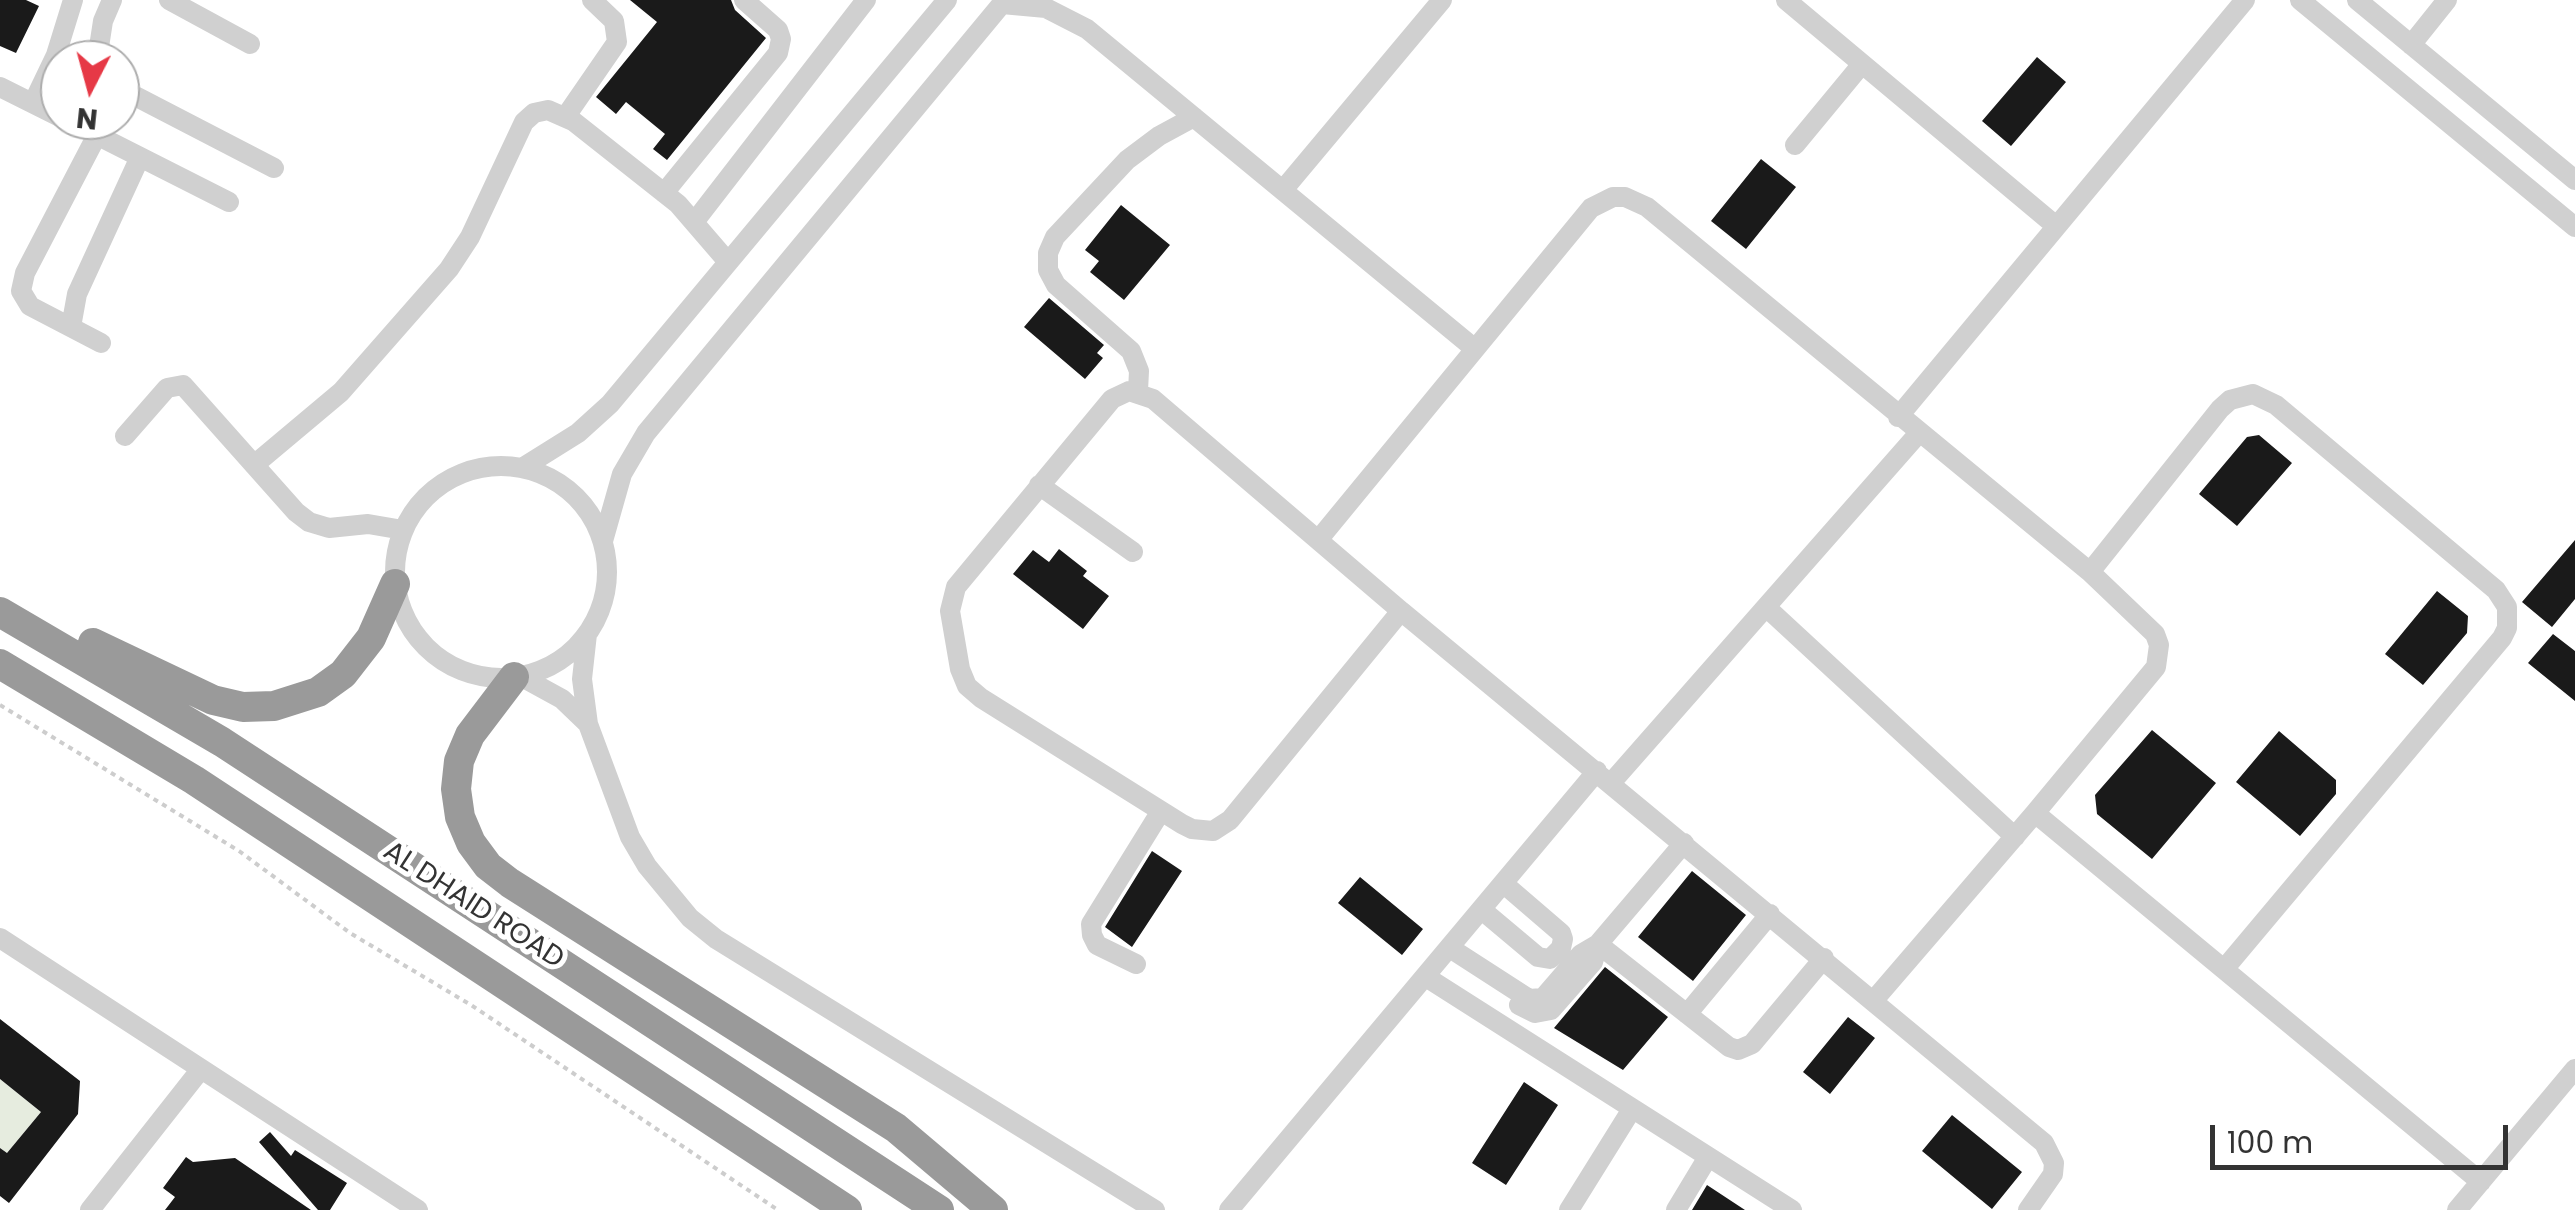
<!DOCTYPE html>
<html>
<head>
<meta charset="utf-8">
<style>
	body { margin:0 }
	#map { position:relative; width:2575px; height:1210px; overflow:hidden; background:#fff; font-family:Poppins,sans-serif }
	canvas { display:block }
	.north { position:absolute; left:40px; top:40px; width:100px; height:100px; box-sizing:border-box; background:#fff; border:2px solid #adadad; border-radius:50%; rotate:186deg; font-size:28px; font-weight:700; line-height:40px; text-align:center; color:#333 }
	.north::after { content:''; display:block; margin:auto; width:35px; height:45px; background:#e63946; clip-path:polygon(50% 0,100% 100%,50% 72%,0 100%) }
	.scale { position:absolute; left:2210px; top:1125px; width:298px; height:45px; box-sizing:border-box; border:5px solid #333; border-top:0; padding-left:12px; font-size:30px; line-height:35px; white-space:nowrap; color:#333; -webkit-text-stroke:8px #fff; paint-order:stroke }
</style>
</head>
<body>
<div id="map">
<canvas width="2575" height="1210"></canvas>
<div class="north">N</div>
<div class="scale">100 m</div>
</div>
<script>
const context = document.querySelector('canvas').getContext('2d');
context.lineJoin = 'round';
function fillPath(path, color) { context.fillStyle = color; context.fill(path, 'evenodd'); }
const shape = rows => new Path2D(rows.map(r => 'M' + r).join(''));
function stroke(path, color, width, dash) { context.strokeStyle = color; context.lineWidth = width; context.lineCap = dash ? 'butt' : 'round'; context.setLineDash(dash || []); context.stroke(path); }
function drawText(font, color, halo, rows, align = 'center') {
  context.font = font + ' Poppins,sans-serif'; context.lineWidth = 10; context.setLineDash([]); context.textBaseline = 'middle'; context.strokeStyle = halo; context.fillStyle = color; for (const [text, x, y, turn = 0] of rows) {
    context.save(); context.translate(x, y); context.rotate((+turn || 0) * Math.PI / 180); context.textAlign = isNaN(turn) ? turn : align; if (halo) context.strokeText(text, 0, 0); context.fillText(text, 0, 0); context.restore();
  }
}
const green = shape([
	[0,1079,41,1112,7,1153,0,1148]
]);
const building = shape([
	[0,0,26,0,39,6,16,53,0,46],
	[630,0,731,0,735,10,766,38,667,160,653,149,665,134,626,102,616,114,596,97,657,22],
	[2037,57,2066,82,2011,146,1982,121],
	[1761,159,1796,187,1746,249,1711,221],
	[1121,205,1170,245,1124,300,1090,272,1099,261,1085,250],
	[1049,298,1104,345,1097,353,1103,358,1085,379,1024,327],
	[2259,435,2292,463,2237,526,2199,494,2247,437],
	[2575,540,2575,599,2552,627,2522,602],
	[1059,549,1087,571,1083,576,1109,596,1083,629,1013,574,1033,550,1049,562],
	[2437,591,2468,616,2467,633,2423,685,2385,654],
	[2553,634,2575,651,2575,701,2528,663],
	[2152,730,2216,783,2152,859,2097,814,2095,795],
	[2279,731,2336,780,2336,794,2300,836,2236,782],
	[1152,851,1182,871,1132,947,1105,927],
	[1692,871,1746,915,1693,981,1638,937],
	[1360,877,1423,929,1402,955,1338,903],
	[1605,967,1668,1017,1623,1070,1554,1028],
	[1848,1017,1875,1038,1830,1094,1803,1072],
	[0,1019,80,1081,78,1114,9,1203,0,1196,0,1148,7,1153,41,1112,0,1079],
	[1524,1082,1558,1105,1506,1185,1472,1163],
	[1952,1115,2022,1172,1992,1209,1922,1151],
	[270,1132,291,1156,295,1150,347,1183,330,1210,318,1210,259,1142],
	[186,1157,193,1162,235,1158,311,1210,165,1210,175,1197,163,1188],
	[1707,1185,1745,1210,1692,1210]
]);
const path = shape([
	[0,705,239,851,350,933,471,1005,778,1210]
]);
const minor = shape([
	[169,0,250,44],
	[1786,0,2056,226],
	[2300,0,2575,227],
	[2357,0,2575,180],
	[1002,4,1046,8,1087,29,1475,349],
	[2411,45,2447,0],
	[97,60,103,21,112,0],
	[0,87,60,117],
	[120,93,137,97,274,168],
	[33,103,56,55,73,0],
	[566,116,617,42,614,21,592,0],
	[67,120,229,202],
	[97,135,25,273,21,291,30,306,101,343],
	[1795,145,1862,64],
	[1283,190,1442,0],
	[664,193,778,53,781,39,778,30,744,0],
	[695,221,866,0],
	[71,327,77,294,140,157],
	[1129,391,1153,399,1401,611,1230,820,1213,831,1192,829,1182,824,981,698,967,686,960,669,950,611,956,587,1112,399,1129,391],
	[1138,391,1139,371,1131,351,1056,285,1048,270,1048,253,1055,237,1127,160,1159,136,1194,117],
	[1898,417,2245,0],
	[125,436,167,388,183,385,296,512,309,522,329,528,368,524,403,530],
	[254,465,341,392,449,269,470,237,524,122,534,113,548,110,573,121,678,204,728,262],
	'395 572a106 106 0 1 1 212 0a106 106 0 1 1-212 0Z',
	[522,468,578,433,610,404,947,0],
	[1039,485,1133,552],
	[1319,539,1591,208,1613,197,1625,197,1647,207,2090,572,2155,634,2159,645,2156,667,2035,813,1874,1000],
	[603,541,622,474,646,433,1005,0],
	[2090,572,2220,409,2230,400,2253,394,2276,405,2496,590,2507,607,2507,628,2502,638,2225,968],
	[1766,607,2015,837],
	[1401,611,2044,1143,2054,1163,2053,1174,2028,1210],
	[587,634,582,679,588,724,630,837,647,866,690,918,716,939,1155,1210],
	[520,676,562,699,587,723],
	[1611,783,1918,434],
	[2035,813,2481,1182],
	[1482,910,1538,957,1550,959,1561,948,1563,939,1561,933,1504,884],
	[0,938,418,1210],
	[1598,944,1729,1047,1738,1050,1752,1044,1824,958],
	[1450,948,1529,999,1543,998,1581,954,1598,944,1684,843],
	[1136,964,1097,945,1092,935,1091,924,1161,811],
	[1426,977,1792,1210],
	[1519,1005,1535,1013,1551,1010,1593,962,1598,944],
	[1687,1014,1770,914],
	[90,1210,201,1069],
	[1229,1210,1597,771],
	[1569,1210,1632,1109],
	[1676,1210,1708,1157],
	[2457,1210,2575,1069]
]);
const highway = shape([
	[0,612,222,742,939,1210],
	[93,643,213,700,243,707,274,706,318,692,343,674,371,638,395,584],
	[0,664,194,780,847,1210],
	[514,677,470,735,459,761,456,789,460,817,471,843,488,866,510,883,896,1128,993,1210]
]);
const streetNames = [
	["AL DHAID ROAD",473,906,33]
];
fillPath(green, '#e6ecdf');
fillPath(building, '#1a1a1a');
stroke(path, '#cdcdcd', 4, [5, 5]);
stroke(minor, '#d0d0d0', 20);
stroke(highway, '#9a9a9a', 30);
drawText('28px', '#333', '#fff', streetNames);
</script>
</body>
</html>
